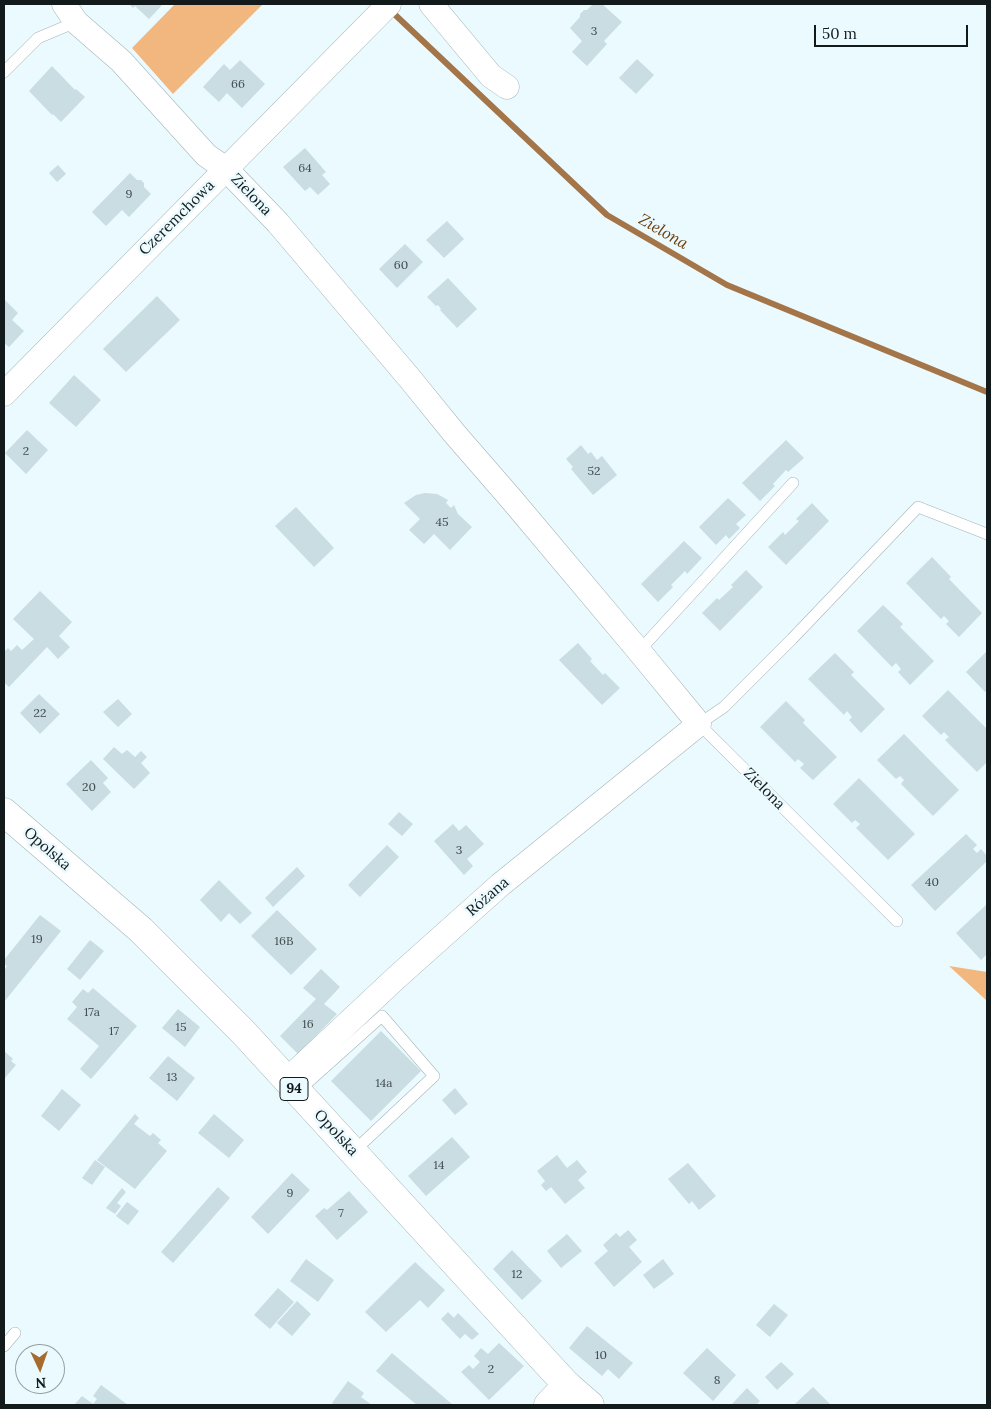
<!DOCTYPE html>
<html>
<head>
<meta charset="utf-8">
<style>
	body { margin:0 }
	#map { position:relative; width:991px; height:1409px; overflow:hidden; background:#eafafe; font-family:Lora,serif }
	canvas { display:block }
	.frame { position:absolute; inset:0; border:5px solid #131a1c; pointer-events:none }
	.north { position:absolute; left:15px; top:1344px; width:50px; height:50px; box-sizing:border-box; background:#eafafe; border:1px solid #94a0a4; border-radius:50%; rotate:177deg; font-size:14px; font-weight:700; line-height:20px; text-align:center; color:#131a1c }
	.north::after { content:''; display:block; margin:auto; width:18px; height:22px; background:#a76b2e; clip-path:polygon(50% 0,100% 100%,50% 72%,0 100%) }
	.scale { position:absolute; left:814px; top:25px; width:154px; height:22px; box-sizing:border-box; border:2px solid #131a1c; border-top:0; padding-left:6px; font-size:15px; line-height:18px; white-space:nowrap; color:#131a1c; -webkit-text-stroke:4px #eafafe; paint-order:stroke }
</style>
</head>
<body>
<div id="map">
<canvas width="991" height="1409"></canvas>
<div class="frame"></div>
<div class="north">N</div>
<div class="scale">50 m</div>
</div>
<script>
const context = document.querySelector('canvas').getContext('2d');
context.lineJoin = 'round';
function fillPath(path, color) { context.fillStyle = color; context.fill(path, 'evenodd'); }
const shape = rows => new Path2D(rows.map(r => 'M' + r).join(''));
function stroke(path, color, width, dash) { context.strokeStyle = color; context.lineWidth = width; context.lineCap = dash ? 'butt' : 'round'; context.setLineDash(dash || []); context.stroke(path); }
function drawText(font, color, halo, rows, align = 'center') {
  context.font = font + ' Lora,serif'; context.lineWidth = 5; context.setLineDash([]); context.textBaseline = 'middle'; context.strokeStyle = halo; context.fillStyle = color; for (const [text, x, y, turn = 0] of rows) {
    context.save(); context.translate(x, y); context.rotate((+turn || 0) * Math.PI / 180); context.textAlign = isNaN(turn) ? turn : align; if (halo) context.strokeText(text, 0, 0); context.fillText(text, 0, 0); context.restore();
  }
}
const green = shape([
	[175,4,263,4,173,94,132,48],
	[949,966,987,972,987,1001]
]);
const stream = shape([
	[390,10,607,215,727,285,987,392]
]);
const building = shape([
	[129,4,163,4,149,19,135,6,133,8],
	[593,4,602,4,622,22,604,41,607,44,587,66,572,52,582,41,570,28,580,17,580,14,584,10,587,10],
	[637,59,654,75,636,94,619,78],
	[240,60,265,84,242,108,227,93,219,102,203,87,224,64,230,70],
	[52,66,75,90,76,89,85,97,61,122,53,114,52,115,29,91],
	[305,148,326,172,322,175,330,184,318,195,310,187,305,191,283,167],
	[58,165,66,174,57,182,49,173],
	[130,173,137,180,141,180,144,183,144,187,151,194,129,217,122,210,106,226,92,212],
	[447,221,464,239,444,258,426,240],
	[405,244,423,262,397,288,379,269],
	[448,278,477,309,457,328,440,310,441,309,438,305,436,306,427,297],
	[157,296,180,320,126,372,103,349],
	[4,299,18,313,12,320,24,331,9,347,4,343],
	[74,375,101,400,76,427,49,403],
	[27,430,48,450,26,474,5,453],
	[786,440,804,458,788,472,786,470,773,484,775,486,760,501,742,483],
	[581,445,588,454,591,452,597,460,602,456,617,475,593,495,571,469,573,467,566,459],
	[425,493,437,494,448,500,446,503,451,508,454,505,458,514,472,527,450,550,434,534,424,544,409,530,420,519,404,503,416,495],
	[728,498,746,515,736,524,740,528,729,539,726,535,716,545,699,527],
	[812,503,829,521,786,565,768,547,783,532,785,535,799,521,796,519],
	[296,507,334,548,314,567,275,526],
	[684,541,702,558,687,574,685,571,671,585,673,587,658,602,641,584],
	[932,557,951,577,949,579,982,613,959,637,946,624,949,621,944,616,941,619,906,583],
	[746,570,763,587,720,631,702,613,717,598,719,600,733,587,731,585],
	[40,591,72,622,59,636,70,647,58,659,47,647,9,687,4,682,4,652,8,648,11,651,17,645,22,650,34,639,13,619],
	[883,605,903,624,900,627,934,661,910,685,898,672,901,669,896,663,892,667,857,631],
	[578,643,592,659,590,661,603,675,605,673,620,688,602,705,559,660],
	[987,651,987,690,985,692,966,672],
	[835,653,854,672,851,675,885,709,861,733,849,720,852,717,847,711,844,715,808,679],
	[948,690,987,729,987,762,977,772,945,740,949,737,944,732,941,735,922,716],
	[39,694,60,714,40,734,20,713],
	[118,699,132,714,118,727,103,712],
	[786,701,805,720,803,723,837,757,813,780,800,768,804,764,798,759,795,762,760,727],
	[904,734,959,790,933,816,901,784,904,780,900,776,896,779,877,760],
	[114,747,122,754,127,750,135,757,141,751,147,757,141,763,150,773,134,789,103,759],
	[91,760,108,778,103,783,111,792,92,811,66,784],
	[859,778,915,834,888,860,856,828,860,824,855,820,852,823,833,804],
	[399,812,413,824,402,836,388,824],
	[453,824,459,831,466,825,484,844,467,859,473,866,464,875,434,841],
	[966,834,977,845,973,849,977,853,981,849,987,856,987,861,935,911,911,885],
	[387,845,399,857,360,897,348,885],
	[297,867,305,876,273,907,265,898],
	[219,880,252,913,240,924,229,913,221,922,200,900],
	[987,904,987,954,981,960,956,933],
	[277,910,317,949,291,975,251,936],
	[40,915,61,931,4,1002,4,971,7,966,4,964,4,960],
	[90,940,104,951,80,980,67,969],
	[321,969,340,987,324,1004,337,1014,298,1054,280,1036,316,999,303,988],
	[93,988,137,1026,91,1079,80,1069,99,1046,67,1019,77,1007,72,1002,83,989,88,993],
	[178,1009,200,1027,185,1047,162,1028],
	[381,1031,421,1071,371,1121,331,1081],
	[4,1051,13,1059,11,1061,16,1065,4,1079],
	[168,1056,195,1078,177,1101,149,1078],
	[455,1088,468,1104,455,1115,442,1100],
	[62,1089,81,1105,59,1131,41,1116],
	[135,1114,139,1118,134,1124,150,1136,153,1133,161,1140,158,1143,167,1151,135,1189,97,1160],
	[214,1114,244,1140,229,1158,198,1133],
	[452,1137,470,1157,426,1196,408,1176],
	[557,1155,567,1168,577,1160,587,1172,578,1180,585,1188,565,1204,551,1187,546,1191,541,1185,545,1181,537,1171],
	[95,1160,105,1167,92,1185,82,1178],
	[688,1163,716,1196,699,1210,692,1201,689,1204,668,1179],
	[292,1173,310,1190,268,1234,251,1217],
	[218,1187,230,1198,173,1263,161,1252],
	[122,1188,126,1192,117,1203,121,1206,115,1214,106,1208],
	[349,1191,368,1212,337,1240,315,1216,324,1208,327,1210],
	[127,1202,139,1211,128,1225,116,1216],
	[628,1230,637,1240,629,1247,642,1262,614,1287,594,1263,608,1251,603,1245,616,1233,620,1237],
	[567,1234,582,1251,561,1268,547,1251],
	[512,1250,542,1281,522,1300,493,1269],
	[306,1259,334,1280,318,1302,290,1281],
	[663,1259,674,1274,654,1289,643,1275],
	[415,1262,445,1290,428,1308,420,1300,386,1332,365,1312],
	[278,1288,294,1302,270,1329,254,1315],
	[297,1301,311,1314,292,1336,277,1323],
	[774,1304,788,1315,770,1337,756,1325],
	[448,1312,454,1318,458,1313,479,1334,472,1340,465,1334,460,1339,441,1319],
	[587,1326,633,1363,619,1379,608,1369,602,1376,569,1348],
	[499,1343,524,1366,489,1400,461,1372,469,1365,473,1369,480,1362,474,1356,481,1348,488,1354],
	[707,1348,736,1375,713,1401,683,1373],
	[392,1353,453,1405,417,1405,376,1371],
	[781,1362,794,1374,777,1390,765,1377],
	[348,1381,364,1393,361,1397,372,1405,334,1405,332,1403],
	[101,1385,128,1405,74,1405,82,1396,93,1404,97,1399,93,1396],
	[813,1387,831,1405,794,1405,797,1402],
	[747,1388,760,1401,756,1405,734,1405,732,1404]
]);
const service = shape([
	[4,72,38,38,76,22],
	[639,651,793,483],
	[897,921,699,724,724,707,792,639,918,507,987,534],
	[297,1092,382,1016,434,1076,353,1152],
	[4,1346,15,1333]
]);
const minor = shape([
	[64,4,76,22,121,61,206,155,226,169,278,223,411,380,454,433,513,501,639,651,699,724,500,885,397,977,287,1080],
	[431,4,491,76,507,87],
	[4,394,389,4]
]);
const tertiary = shape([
	[548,1405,567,1385]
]);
const primary = shape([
	[4,812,141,930,243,1032,543,1359,567,1385,590,1405]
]);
const numberNames = [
	["3",594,32],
	["66",238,85],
	["64",305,169],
	["9",129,195],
	["60",401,266],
	["2",26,452],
	["52",594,472],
	["45",442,523],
	["22",40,714],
	["20",89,788],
	["3",459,851],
	["40",932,883],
	["19",37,940],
	["16B",284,942],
	["17a",92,1013],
	["16",308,1025],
	["15",181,1028],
	["17",114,1032],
	["13",172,1078],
	["14a",384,1084],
	["14",439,1166],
	["9",290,1194],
	["7",341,1214],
	["12",517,1275],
	["10",601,1356],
	["2",491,1370],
	["8",717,1381]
];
const shields = [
	[294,1089,28]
];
const shieldNames = [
	["94",294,1089]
];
const streetNames = [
	["Zielona",251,195,46],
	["Czeremchowa",177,218,-45],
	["Zielona",764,789,45],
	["Opolska",47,849,41],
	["Różana",488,897,-41],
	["Opolska",336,1133,47]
];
const waterNames = [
	["Zielona",663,232,30]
];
fillPath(green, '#f2b67f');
stroke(stream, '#a37548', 6);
fillPath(building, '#c9dde2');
stroke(service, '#a2b5ba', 12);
stroke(minor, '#a2b5ba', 25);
stroke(tertiary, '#a2b5ba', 29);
stroke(primary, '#a2b5ba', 29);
stroke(service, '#fff', 11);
stroke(minor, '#fff', 24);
stroke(tertiary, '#fff', 28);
stroke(primary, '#fff', 28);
drawText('12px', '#404b4e', null, numberNames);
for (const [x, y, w] of shields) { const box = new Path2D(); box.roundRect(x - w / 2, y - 11.5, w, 23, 4); context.fillStyle = '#eafafe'; context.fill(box); stroke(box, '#131a1c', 1); }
drawText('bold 14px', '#131a1c', null, shieldNames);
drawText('15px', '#131a1c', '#eafafe', streetNames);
drawText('italic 16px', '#6c3f0c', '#eafafe', waterNames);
</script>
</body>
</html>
